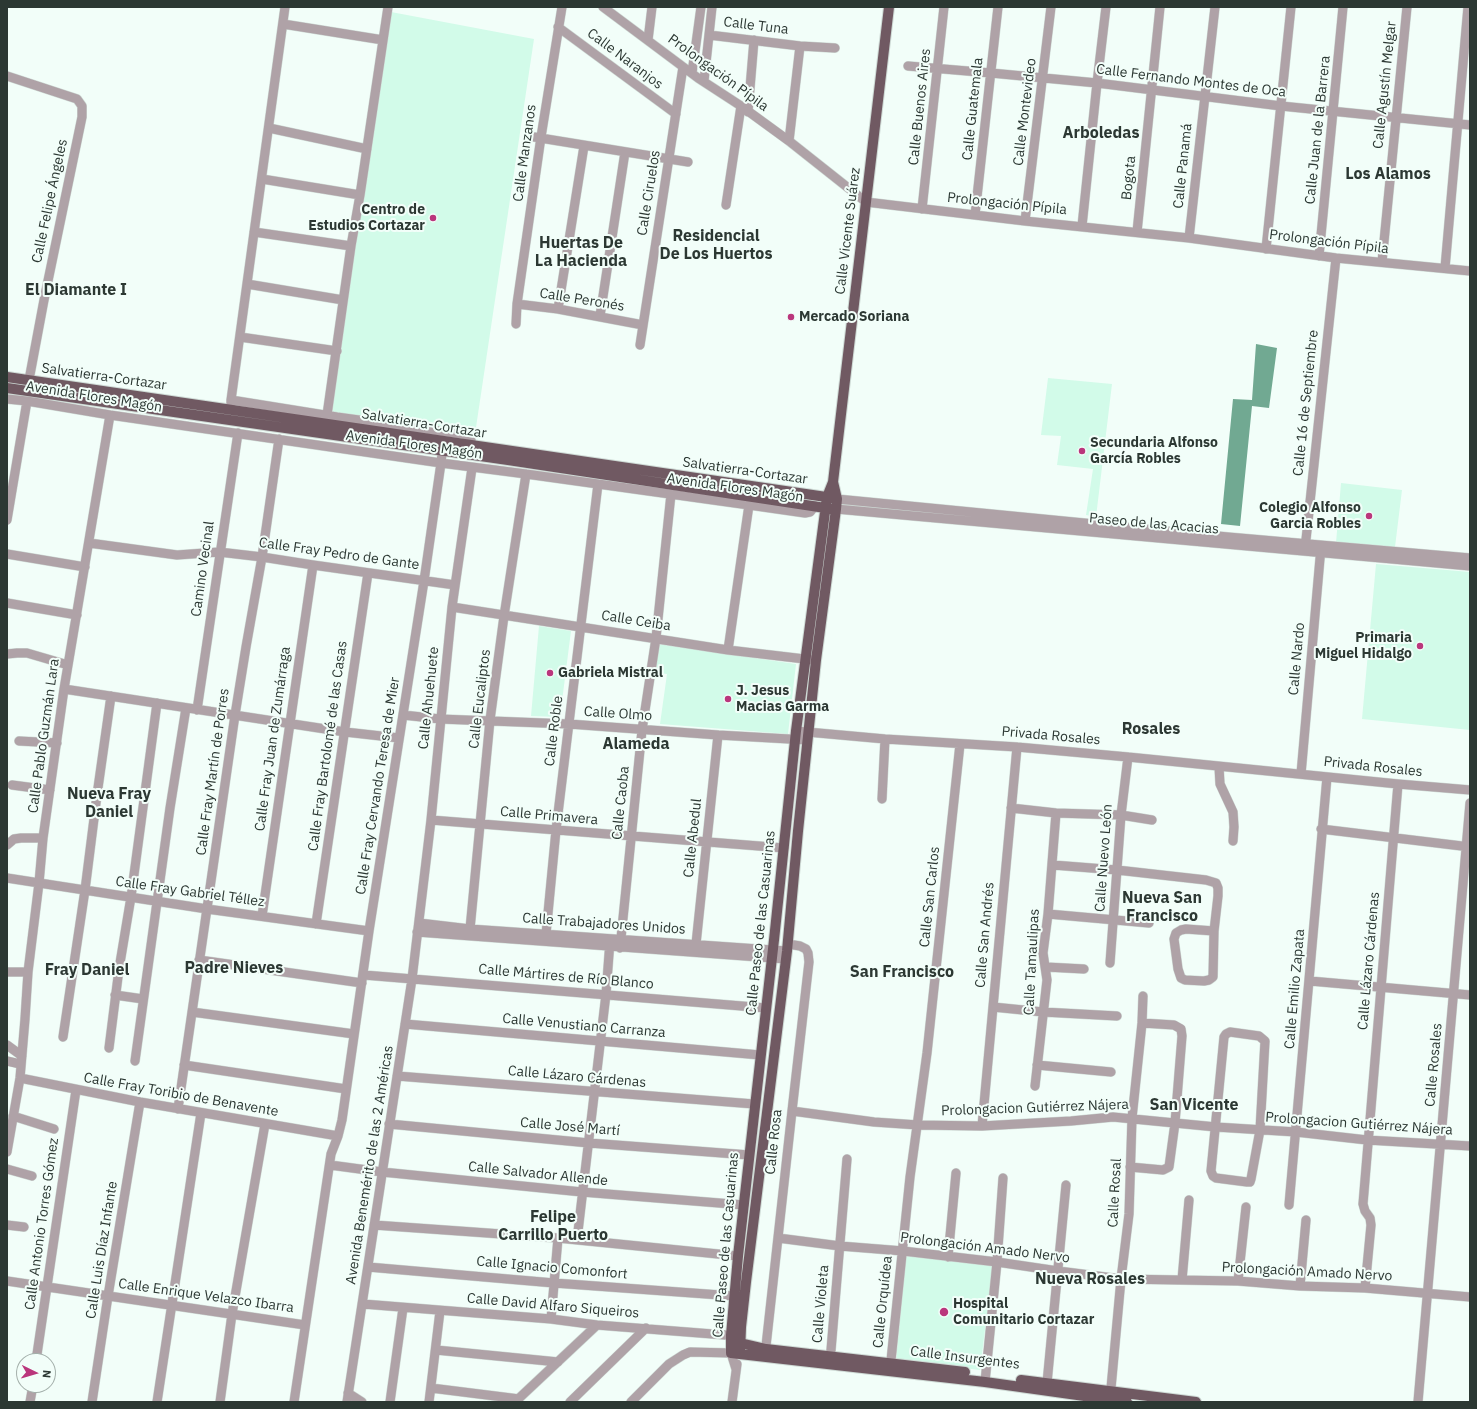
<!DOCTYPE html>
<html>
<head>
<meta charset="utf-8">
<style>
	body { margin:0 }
	#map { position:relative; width:1477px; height:1409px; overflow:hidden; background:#f2fef9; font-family:"IBM Plex Sans",sans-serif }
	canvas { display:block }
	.frame { position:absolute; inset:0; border:8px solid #2c3833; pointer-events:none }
	.north { position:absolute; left:16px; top:1353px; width:40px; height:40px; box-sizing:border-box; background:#f2fef9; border:1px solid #a3afaa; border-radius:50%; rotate:95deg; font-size:11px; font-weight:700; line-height:16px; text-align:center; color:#2c3833 }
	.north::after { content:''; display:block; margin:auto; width:14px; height:18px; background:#ba367c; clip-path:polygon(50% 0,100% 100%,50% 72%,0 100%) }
</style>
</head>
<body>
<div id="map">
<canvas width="1477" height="1409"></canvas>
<div class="frame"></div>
<div class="north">N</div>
</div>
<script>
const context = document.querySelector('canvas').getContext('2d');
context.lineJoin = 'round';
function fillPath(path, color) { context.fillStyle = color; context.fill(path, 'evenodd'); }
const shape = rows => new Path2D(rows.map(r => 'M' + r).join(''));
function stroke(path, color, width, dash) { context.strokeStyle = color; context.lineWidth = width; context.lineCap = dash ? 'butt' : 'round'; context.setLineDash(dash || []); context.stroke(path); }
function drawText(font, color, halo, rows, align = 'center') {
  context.font = font + ' "IBM Plex Sans",sans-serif'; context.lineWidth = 4; context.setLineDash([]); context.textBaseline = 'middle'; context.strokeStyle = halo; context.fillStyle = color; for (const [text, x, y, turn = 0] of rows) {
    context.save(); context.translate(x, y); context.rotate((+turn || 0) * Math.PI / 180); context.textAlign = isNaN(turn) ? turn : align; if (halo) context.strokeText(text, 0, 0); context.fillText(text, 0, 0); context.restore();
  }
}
const built = shape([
	[391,12,534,39,475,434,332,412,344,300],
	[1048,378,1112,384,1096,517,1086,515,1093,469,1057,465,1061,436,1041,435],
	[1341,483,1402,490,1395,547,1336,543],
	[1376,564,1470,572,1470,730,1362,719],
	[539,626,571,631,560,717,531,716],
	[658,644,796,664,788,734,660,724,667,674,656,673],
	[906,1256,993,1265,980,1370,896,1360]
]);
const water = shape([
	[1256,344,1277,348,1269,408,1252,406,1240,526,1221,524,1233,399,1252,400]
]);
const minor = shape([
	[603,7,698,78,741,106,789,141,866,202,1025,221,1189,238,1336,258,1470,271],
	[283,24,383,40],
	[558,27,676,114],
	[709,35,800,46,835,48],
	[648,40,652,7],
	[908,66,991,73,1097,83,1281,106,1470,125],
	[692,73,701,7],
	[7,76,77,99,82,106,82,117,44,300,29,380],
	[704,81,712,7],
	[748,112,754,40],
	[269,128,367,149],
	[528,136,688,162],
	[789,141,800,46],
	[262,179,360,195],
	[726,205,741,106],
	[922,209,944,7],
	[975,215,998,7],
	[1025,221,1051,7],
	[1082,226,1097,83,1106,7],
	[254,232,351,246],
	[1137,232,1160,7],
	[1189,238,1215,7],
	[1266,249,1291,7],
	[1319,256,1343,7],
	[1382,262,1407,7],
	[1445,268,1468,7],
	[247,284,343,300],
	[517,304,558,309,643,325],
	[558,309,584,146],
	[600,316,625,152],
	[516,324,517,304,541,137,562,7],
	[240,337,337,351],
	[640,345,683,67],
	[7,399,27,401,110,415,441,463,526,474,749,505,805,513,810,512,815,506],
	[231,400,285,7],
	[231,404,231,400,337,417,461,434,465,435,471,440,472,450],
	[327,415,351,246,360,195,388,7],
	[837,499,1228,537,1470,558],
	[836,509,1470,566],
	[7,520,27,401],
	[89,543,177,555,219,552,262,557,313,565,455,585],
	[1305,549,1336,258],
	[7,554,85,567],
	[7,603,77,615],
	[452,607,728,650,813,660],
	[728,650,749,505],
	[7,654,17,653,27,653,68,665],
	[64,689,345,732,399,738],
	[197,710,238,433],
	[403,715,440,719,569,724,718,735,807,740],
	[796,731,885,739,1017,747,1128,757,1398,784,1470,790],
	[19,741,57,743],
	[1219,767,1220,784,1233,812,1234,827,1233,841],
	[1301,774,1321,547],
	[12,785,50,790],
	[882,799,885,739],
	[1011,808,1056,813,1121,815,1152,820],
	[431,820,784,848],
	[1321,829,1470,847],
	[7,845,14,839,21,838,43,838],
	[1053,865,1117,870,1206,880,1216,883,1218,888,1218,896,1214,931,1213,977,1209,980,1204,981,1185,980,1181,978,1178,969,1174,939,1176,933,1181,930,1186,929,1214,931],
	[7,878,207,909,369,931],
	[1048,914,1149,923],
	[262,916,313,565],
	[419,923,470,929,787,951],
	[316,924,368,573],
	[470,929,490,720,504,616,526,474],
	[417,932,786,959],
	[546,934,556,830,598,484],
	[696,944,718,735],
	[620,948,642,730,656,638,671,494],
	[199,960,362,983],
	[1110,963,1121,815,1128,757],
	[1046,967,1084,969],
	[7,972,28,972],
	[364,975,766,1008],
	[1310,981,1470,995],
	[115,995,143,999],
	[993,1007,1043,1012,1117,1016],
	[192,1012,354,1034],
	[405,1024,760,1055],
	[1230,1032,1259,1036,1265,1041,1260,1130,1251,1179,1250,1182,1247,1182,1216,1178,1213,1176,1211,1171,1224,1037,1226,1034,1230,1032],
	[63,1037,85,890,97,795,111,696],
	[7,1045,22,1056],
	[109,1048,119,969,131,897,157,703],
	[7,1061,20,1064],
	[135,1061,170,808,186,708],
	[184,1065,346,1089],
	[1037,1065,1111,1072],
	[397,1076,754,1104],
	[20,1078,140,1102,338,1136],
	[1035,1086,1047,980,1043,953,1048,914,1056,813],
	[178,1109,235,715,246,647,262,557,279,439],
	[792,1111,874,1122,918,1125,982,1126,1071,1121,1113,1117,1216,1127,1296,1132,1367,1140,1470,1146],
	[13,1116,54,1129],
	[389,1124,589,1143,749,1155],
	[982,1126,1017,747],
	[7,1152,20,1078,25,1019,28,972,39,883,43,838,64,689,110,415],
	[330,1165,382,1172,582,1192,744,1205],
	[1130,1167,1163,1170,1169,1167,1175,1123,1182,1036,1181,1029,1174,1025,1142,1023],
	[7,1169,32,1176],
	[1289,1205,1327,777],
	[7,1225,24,1227],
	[374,1225,558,1238,738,1256],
	[778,1238,840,1246,903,1251,997,1262,1058,1271,1121,1279,1238,1281,1300,1286,1365,1288,1470,1297],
	[577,1240,606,994,610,941],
	[948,1257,956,1173],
	[368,1267,554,1283,734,1296],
	[1182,1280,1189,1200],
	[7,1281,305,1325],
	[1238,1281,1246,1207],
	[1300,1286,1306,1220],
	[1365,1288,1371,1225,1370,1218,1365,1211,1363,1204,1398,784],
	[363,1304,551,1319,597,1325,738,1336],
	[551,1319,558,1238],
	[436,1350,558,1362],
	[765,1355,792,1111,809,962,808,953,806,949,800,946,788,944],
	[36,1361,76,1090],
	[830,1362,847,1159],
	[890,1370,910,1177,927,1053,960,744],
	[985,1382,997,1262,1003,1178],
	[1047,1383,1066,1185],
	[431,1388,519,1399],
	[348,1393,362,1402],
	[1110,1399,1121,1279,1129,1214,1132,1118,1142,1023,1143,996],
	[30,1402,33,1385],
	[92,1402,108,1296,140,1102],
	[157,1402,201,1113],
	[220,1402,232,1314,265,1124],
	[294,1402,331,1154,338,1136,342,1120,369,931,424,581,441,463,443,445],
	[347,1402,412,979,431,820,452,607,472,468],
	[390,1402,403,1308],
	[429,1402,440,1311],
	[515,1402,597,1325],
	[570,1402,646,1328],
	[631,1402,669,1364,683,1355,690,1352,731,1353,736,1369],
	[732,1402,737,1364],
	[1418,1402,1470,803]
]);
const major = shape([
	[889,7,833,482,827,497,796,731,774,940,738,1256,731,1335,731,1353,985,1382,1127,1402],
	[7,377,833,498],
	[7,388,508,460,832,509],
	[736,1342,766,1349,965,1372],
	[740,1353,741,1327,746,1282,787,951,798,831,816,660,836,509,837,499,833,482],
	[1021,1380,1196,1402]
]);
const markers = [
	[433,218,4,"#ba367c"],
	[791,317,4,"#ba367c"],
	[1082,451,4,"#ba367c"],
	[1369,516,4,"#ba367c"],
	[1420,646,4,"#ba367c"],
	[550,673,4,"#ba367c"],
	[728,699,4,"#ba367c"],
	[944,1312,5,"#ba367c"]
];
const streetNames = [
	["Calle Tuna",756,26,7],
	["Calle Naranjos",625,59,37],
	["Prolongación Pípila",718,73,36],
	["Calle Fernando Montes de Oca",1191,81,7],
	["Calle Agustín Melgar",1385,85,-84],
	["Calle Buenos Aires",920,107,-84],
	["Calle Guatemala",973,109,-84],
	["Calle Montevideo",1025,112,-83],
	["Calle Juan de la Barrera",1318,130,-84],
	["Calle Manzanos",525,153,-82],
	["Calle Panamá",1183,166,-84],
	["Bogota",1129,178,-84],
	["Calle Ciruelos",649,193,-81],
	["Calle Felipe Ángeles",50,201,-78],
	["Prolongación Pípila",1007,204,6],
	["Calle Vicente Suárez",848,231,-83],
	["Prolongación Pípila",1329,242,7],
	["Calle Peronés",582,300,9],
	["Salvatierra-Cortazar",104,377,8],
	["Avenida Flores Magón",94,397,9],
	["Calle 16 de Septiembre",1306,403,-84],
	["Salvatierra-Cortazar",424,424,9],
	["Avenida Flores Magón",414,445,8],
	["Salvatierra-Cortazar",745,471,8],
	["Avenida Flores Magón",735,488,8],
	["Paseo de las Acacias",1154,524,5],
	["Calle Fray Pedro de Gante",339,554,8],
	["Camino Vecinal",203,569,-82],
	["Calle Ceiba",636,621,9],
	["Calle Nardo",1297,659,-85],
	["Calle Ahuehuete",429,698,-84],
	["Calle Eucaliptos",480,699,-83],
	["Calle Olmo",618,714,4],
	["Calle Roble",554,731,-83],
	["Calle Pablo Guzmán Lara",44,736,-82],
	["Privada Rosales",1051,736,5],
	["Calle Fray Juan de Zumárraga",273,739,-82],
	["Calle Fray Bartolomé de las Casas",328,746,-82],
	["Privada Rosales",1373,767,6],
	["Calle Fray Martín de Porres",213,772,-82],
	["Calle Fray Cervando Teresa de Mier",378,786,-81],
	["Calle Caoba",621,803,-84],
	["Calle Primavera",549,816,5],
	["Calle Abedul",693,838,-84],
	["Calle Nuevo León",1104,858,-86],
	["Calle Fray Gabriel Téllez",190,892,8],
	["Calle San Carlos",930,897,-84],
	["Calle Paseo de las Casuarinas",761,923,-84],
	["Calle Trabajadores Unidos",604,924,4],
	["Calle San Andrés",985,935,-85],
	["Calle Lázaro Cárdenas",1369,961,-85],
	["Calle Tamaulipas",1032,962,-87],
	["Calle Mártires de Río Blanco",566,977,5],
	["Calle Emilio Zapata",1295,989,-85],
	["Calle Venustiano Carranza",584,1026,5],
	["Calle Rosales",1434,1065,-85],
	["Calle Lázaro Cárdenas",577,1077,5],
	["Calle Fray Toribio de Benavente",181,1095,10],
	["Prolongacion Gutiérrez Nájera",1035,1108,-2],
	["Prolongacion Gutiérrez Nájera",1359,1124,4],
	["Calle José Martí",570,1127,5],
	["Calle Rosa",774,1142,-84],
	["Avenida Benemérito de las 2 Américas",370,1165,-81],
	["Calle Salvador Allende",538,1174,6],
	["Calle Rosal",1115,1193,-87],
	["Calle Antonio Torres Gómez",42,1224,-82],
	["Calle Paseo de las Casuarinas",726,1245,-85],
	["Prolongación Amado Nervo",985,1248,7],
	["Calle Luis Díaz Infante",102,1250,-81],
	["Calle Ignacio Comonfort",552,1268,5],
	["Prolongación Amado Nervo",1307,1272,3],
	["Calle Enrique Velazco Ibarra",206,1296,8],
	["Calle Orquídea",883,1302,-84],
	["Calle Violeta",821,1304,-85],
	["Calle David Alfaro Siqueiros",553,1306,5],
	["Calle Insurgentes",965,1358,7]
];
const poiNames = [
	["Centro de",425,210,"right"],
	["Estudios Cortazar",425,226,"right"],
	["Mercado Soriana",799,317],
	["Secundaria Alfonso",1090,443],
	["García Robles",1090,459],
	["Colegio Alfonso",1361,508,"right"],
	["Garcia Robles",1361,524,"right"],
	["Primaria",1412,638,"right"],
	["Miguel Hidalgo",1412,654,"right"],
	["Gabriela Mistral",558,673],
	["J. Jesus",736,691],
	["Macias Garma",736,707],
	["Hospital",953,1304],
	["Comunitario Cortazar",953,1320]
];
const quarterNames = [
	["Arboledas",1101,133],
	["Los Alamos",1388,174],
	["Residencial",716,236],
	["De Los Huertos",716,254],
	["Huertas De",581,243],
	["La Hacienda",581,261],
	["El Diamante I",76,290],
	["Rosales",1151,729],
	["Alameda",636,744],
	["Nueva Fray",109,794],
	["Daniel",109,812],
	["Nueva San",1162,898],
	["Francisco",1162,916],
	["Padre Nieves",234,968],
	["Fray Daniel",87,970],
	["San Francisco",902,972],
	["San Vicente",1194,1105],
	["Felipe",553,1217],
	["Carrillo Puerto",553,1235],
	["Nueva Rosales",1090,1279]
];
fillPath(built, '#d2fbe9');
fillPath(water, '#71a992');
stroke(minor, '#cedad5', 10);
stroke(major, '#cedad5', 12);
stroke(minor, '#afa2a7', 9);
stroke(major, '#705962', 10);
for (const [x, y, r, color] of markers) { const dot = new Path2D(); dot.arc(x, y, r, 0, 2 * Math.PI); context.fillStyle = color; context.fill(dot); stroke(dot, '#f2fef9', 1.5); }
drawText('14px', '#2c3833', '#f2fef9', streetNames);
drawText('bold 14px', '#2c3833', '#f2fef9', poiNames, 'left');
drawText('bold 16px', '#2c3833', '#f2fef9', quarterNames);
</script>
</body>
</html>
